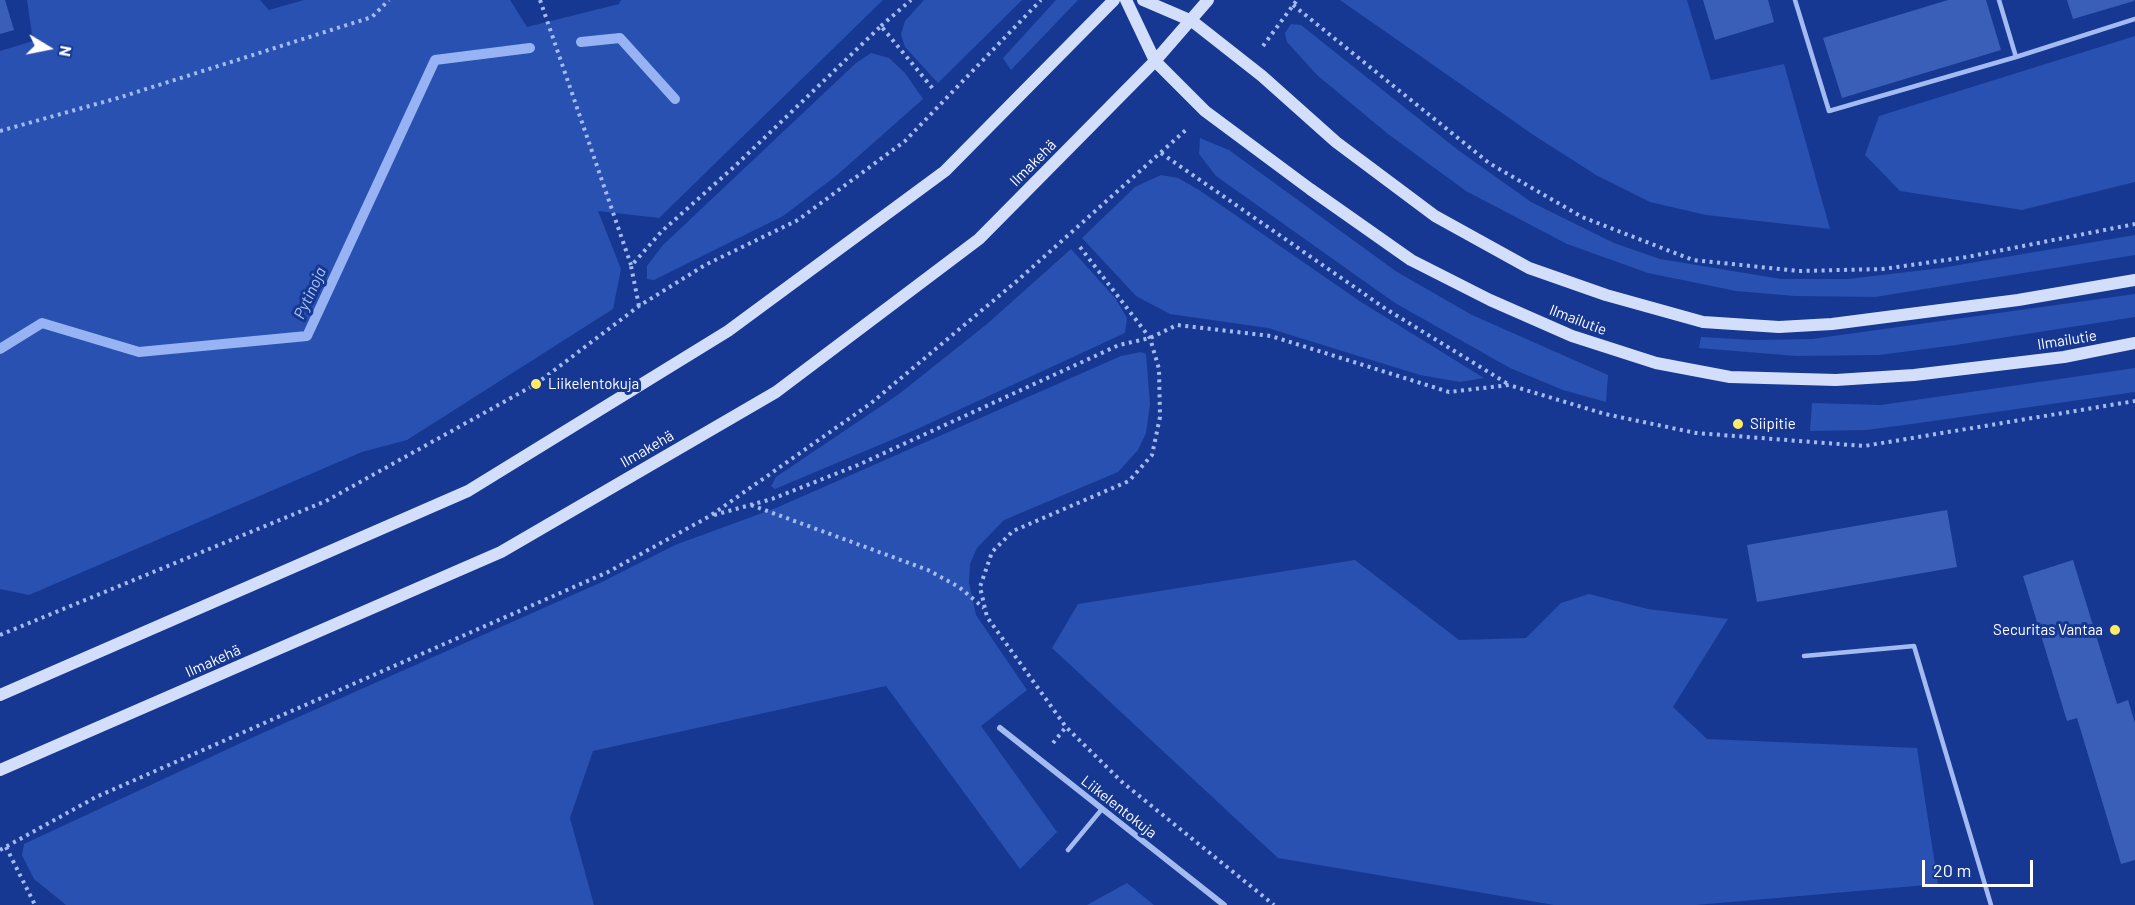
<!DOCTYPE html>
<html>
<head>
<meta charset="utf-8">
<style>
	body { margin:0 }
	#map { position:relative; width:2135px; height:905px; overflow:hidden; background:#163892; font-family:Barlow,sans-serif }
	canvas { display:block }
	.north { position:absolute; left:18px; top:18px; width:60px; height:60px; -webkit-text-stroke:4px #163892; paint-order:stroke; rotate:100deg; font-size:16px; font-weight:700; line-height:24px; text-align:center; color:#fff }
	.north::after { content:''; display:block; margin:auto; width:21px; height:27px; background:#fff; clip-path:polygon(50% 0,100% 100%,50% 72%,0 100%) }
	.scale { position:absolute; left:1922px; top:860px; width:111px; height:27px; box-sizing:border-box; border:3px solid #fff; border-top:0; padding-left:8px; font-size:18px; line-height:21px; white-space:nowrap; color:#fff; -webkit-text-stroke:4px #163892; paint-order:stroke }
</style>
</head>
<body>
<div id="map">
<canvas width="2135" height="905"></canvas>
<div class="north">N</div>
<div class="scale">20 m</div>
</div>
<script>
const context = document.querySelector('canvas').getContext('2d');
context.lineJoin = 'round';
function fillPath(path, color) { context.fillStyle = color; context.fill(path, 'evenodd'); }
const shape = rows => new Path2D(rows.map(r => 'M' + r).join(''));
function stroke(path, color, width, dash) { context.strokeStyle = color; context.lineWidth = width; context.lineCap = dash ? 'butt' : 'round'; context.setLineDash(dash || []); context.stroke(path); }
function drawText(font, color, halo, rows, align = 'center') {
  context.font = font + ' Barlow,sans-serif'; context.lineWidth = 6; context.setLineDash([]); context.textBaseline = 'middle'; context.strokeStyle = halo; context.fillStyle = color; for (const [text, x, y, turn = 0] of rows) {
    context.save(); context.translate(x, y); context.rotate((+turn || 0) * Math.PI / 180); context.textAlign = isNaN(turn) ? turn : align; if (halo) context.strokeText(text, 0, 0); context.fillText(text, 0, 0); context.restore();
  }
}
const green = shape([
	[27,0,260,0,269,10,304,0,510,0,527,27,619,4,621,0,883,0,659,218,598,211,621,269,613,309,407,440,362,452,29,595,0,589,0,51,33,41],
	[924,0,1022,0,938,83,905,47,901,34,905,21],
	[1056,0,1078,0,1011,70,1003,58],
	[1340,0,1687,0,1711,80,1784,64,1830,229,1706,215,1650,202,1596,175,1535,136],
	[1291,24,1301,25,1458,150,1531,202,1614,243,1660,259,1781,279,1848,279,1941,268,2135,235,2135,255,1875,297,1795,296,1736,291,1648,273,1567,244,1466,191,1388,134,1317,75,1287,42,1285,33],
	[2135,36,2135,182,2022,210,1900,191,1865,155,1879,116],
	[871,53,889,58,905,73,923,99,836,176,783,216,654,280,647,279,647,266,663,245,856,63],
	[1200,138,1229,150,1397,272,1472,315,1608,375,1606,402,1563,390,1510,368,1395,303,1216,176,1199,154],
	[1161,175,1178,178,1199,190,1361,302,1484,378,1460,382,1420,375,1268,328,1170,314,1136,296,1082,238,1135,187],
	[1071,249,1115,298,1127,318,1125,333,915,430,775,489,771,486,776,477,899,394,987,324],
	[2135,294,2135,317,1956,345,1879,355,1796,356,1699,348,1701,337,1753,340,1812,339],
	[1141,352,1146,354,1150,404,1146,433,1138,450,1118,472,1004,520,977,548,970,564,969,583,976,615,1027,690,981,726,1057,832,1020,869,886,686,593,751,570,818,594,905,66,905,34,879,22,855,24,844,258,735,602,582,675,545,776,508,1121,356],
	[2135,368,2135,392,1912,424,1866,430,1810,431,1812,403,1881,405],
	[1355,560,1459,640,1526,638,1561,603,1589,594,1648,609,1728,619,1673,707,1707,739,1917,748,1938,884,1696,905,1554,905,1278,858,1052,648,1078,604],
	[1127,883,1154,905,1086,905,1087,905]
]);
const stream = shape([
	[581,42,620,38,675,99],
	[0,349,42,323,139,352,307,336,435,60,530,48]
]);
const building = shape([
	[0,0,5,0,14,30,0,34],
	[1703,0,1768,0,1774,22,1715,40],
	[1948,0,1986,0,2001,50,1842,98,1823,38],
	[2067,0,2134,0,2134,1,2073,19],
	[1947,510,1957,567,1757,602,1747,545],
	[2073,560,2117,704,2128,700,2135,723,2135,860,2121,864,2077,718,2067,721,2023,576]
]);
const path = shape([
	[540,0,631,265],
	[1293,5,1489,163,1582,217,1693,260,1799,271,1883,269,1967,257,2135,224],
	[881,26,911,0],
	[1263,46,1297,0],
	[0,131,118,98,372,17,389,0],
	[1161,153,1386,309,1508,384],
	[1080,247,1150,338,1159,369,1160,417,1152,455,1129,481,1013,531,992,552,980,587,987,617,1066,727,1122,782,1274,905],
	[639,306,631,266,662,231,734,167,881,26,934,90],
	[751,505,928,570,959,587,984,608],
	[714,515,772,499,858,465,1119,345,1150,338,1177,325,1271,336,1449,392,1509,385,1605,414,1696,433,1864,446,2135,401],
	[0,635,326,501,536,384,639,306,705,265,798,220,905,141,1041,0],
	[1053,743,1066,727],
	[6,847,35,905],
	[0,850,96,797,608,572,710,516,870,404,1018,280,1187,129]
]);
const service = shape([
	[1795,0,1829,111,2016,57,2135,19],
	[1999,0,2016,57],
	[1804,656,1914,646,1991,905],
	[1068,850,1102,809]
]);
const minor = shape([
	[1000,728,1224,905]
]);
const secondary = shape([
	[1126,0,1155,61,1205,111,1310,189,1411,260,1490,300,1572,336,1656,363,1730,377,1836,380,1914,375,2064,357,2135,343],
	[1143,0,1192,21,1262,76,1336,142,1435,216,1529,268,1606,295,1703,322,1779,327,1832,324,2018,300,2135,280],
	[0,695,468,491,728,331,945,171,1114,0],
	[0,770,501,552,776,392,979,239,1155,61,1208,0]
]);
const markers = [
	[536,384,6,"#ffeb64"],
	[1738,424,6,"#ffeb64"],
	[2115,630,6,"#ffeb64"]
];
const streetNames = [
	["Ilmakehä",1033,163,-45],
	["Ilmailutie",1578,320,21],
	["Ilmailutie",2067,340,-9],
	["Ilmakehä",647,449,-30],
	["Ilmakehä",213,661,-24],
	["Liikelentokuja",1119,807,38]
];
const poiNames = [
	["Liikelentokuja",548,384],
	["Siipitie",1750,424],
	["Securitas Vantaa",2103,630,"right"]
];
const waterNames = [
	["Pytinoja",310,293,-65]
];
fillPath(green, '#2851b1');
stroke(stream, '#97b3f3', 10);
fillPath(building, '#3a5fb9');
stroke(path, '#a4bbf1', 4, [3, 4.5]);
stroke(service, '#a4bbf1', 4.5);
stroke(minor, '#a4bbf1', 6);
stroke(secondary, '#d3defb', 12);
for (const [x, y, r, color] of markers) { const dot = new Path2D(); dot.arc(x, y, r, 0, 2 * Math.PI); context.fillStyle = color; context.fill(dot); stroke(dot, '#163892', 2); }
drawText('15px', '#fff', '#163892', streetNames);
drawText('15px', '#fff', '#163892', poiNames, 'left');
drawText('italic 16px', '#b0c6f7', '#163892', waterNames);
</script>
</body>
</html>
